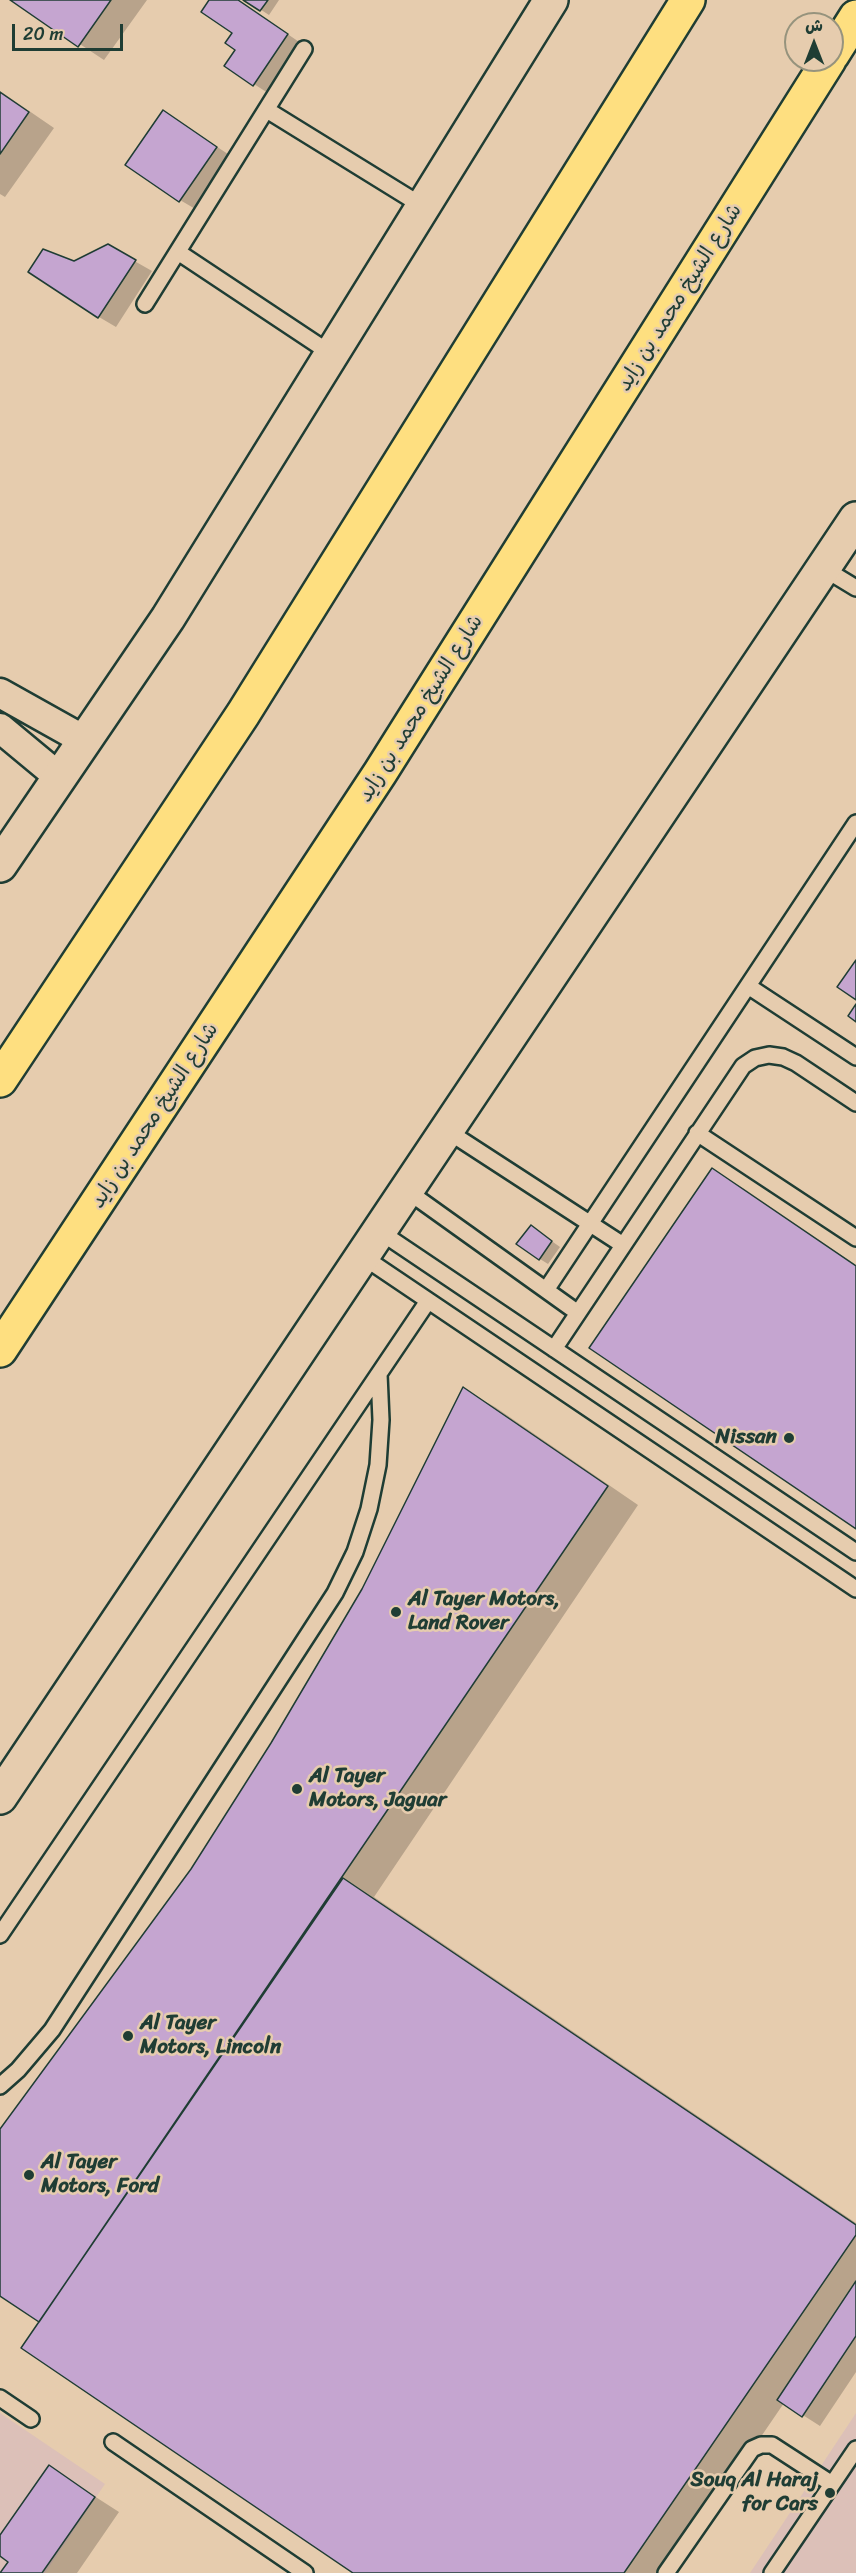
<!DOCTYPE html>
<html>
<head>
<meta charset="utf-8">
<style>
	body { margin:0 }
	#map { position:relative; width:856px; height:2573px; overflow:hidden; background:#e6ccae; font-family:Sriracha,"Playpen Sans Arabic",sans-serif }
	canvas { display:block }
	.north { position:absolute; left:784px; top:12px; width:60px; height:60px; box-sizing:border-box; background:#e6ccae; border:2px solid #96937d; border-radius:50%; rotate:0deg; font-size:16px; font-weight:700; line-height:24px; text-align:center; color:#1f3d34 }
	.north::after { content:''; display:block; margin:auto; width:21px; height:27px; background:#1f3d34; clip-path:polygon(50% 0,100% 100%,50% 72%,0 100%) }
	.scale { position:absolute; left:12px; top:24px; width:111px; height:27px; box-sizing:border-box; border:3px solid #1f3d34; border-top:0; padding-left:8px; font-size:18px; line-height:21px; white-space:nowrap; color:#1f3d34; -webkit-text-stroke:4px #e6ccae; paint-order:stroke }
</style>
</head>
<body>
<div id="map">
<canvas width="856" height="2573"></canvas>
<div class="north">ش</div>
<div class="scale">20 m</div>
</div>
<script>
const context = document.querySelector('canvas').getContext('2d');
context.lineJoin = 'round';
function fillPath(path, color) { context.fillStyle = color; context.fill(path, 'evenodd'); }
const shape = rows => new Path2D(rows.map(r => 'M' + r).join(''));
function stroke(path, color, width, dash) { context.strokeStyle = color; context.lineWidth = width; context.lineCap = dash ? 'butt' : 'round'; context.setLineDash(dash || []); context.stroke(path); }
function drawText(font, color, halo, rows, align = 'center') {
  context.font = font + ' Sriracha,"Playpen Sans Arabic",sans-serif'; context.lineWidth = 5; context.setLineDash([]); context.textBaseline = 'middle'; context.strokeStyle = halo; context.fillStyle = color; for (const [text, x, y, turn = 0] of rows) {
    context.save(); context.translate(x, y); context.rotate((+turn || 0) * Math.PI / 180); context.textAlign = isNaN(turn) ? turn : align; if (halo) context.strokeText(text, 0, 0); context.fillText(text, 0, 0); context.restore();
  }
}
const built = shape([
	[0,2413,105,2484,45,2573,0,2573],
	[856,2413,856,2573,750,2573]
]);
const shadow = shape([
	[13,0,147,0,104,60],
	[211,0,238,0,305,46,271,95,226,66,237,50,234,32],
	[246,0,279,0,269,15],
	[0,91,54,128,5,197,0,194],
	[164,112,234,158,197,210,180,200],
	[108,246,152,271,116,327,99,317,74,263],
	[712,1170,743,1188,856,1265,856,1527],
	[539,1232,560,1247,548,1264,540,1259],
	[464,1390,495,1407,638,1505,374,1897,856,2223,856,2372,820,2426,784,2403,668,2573,356,2573,41,2322,0,2294,0,2131,192,1870,272,1744,364,1590],
	[49,2467,119,2512,77,2573,2,2573,10,2561,0,2555,0,2538]
]);
const building = shape([
	[10,0,111,0,78,47,10,0],
	[209,0,238,0,288,34,253,86,224,66,235,50,225,43,232,33,201,12,209,0],
	[243,0,268,0,260,11,243,0],
	[0,92,29,112,0,154,0,92],
	[163,110,217,147,179,202,125,165,163,110],
	[108,244,136,260,98,318,28,272,43,249,74,261,108,244],
	[856,960,856,1000,837,987,856,960],
	[856,1004,856,1022,848,1016,856,1004],
	[712,1168,856,1266,856,1529,589,1348,712,1168],
	[531,1225,552,1241,539,1260,516,1244,531,1225],
	[463,1387,608,1486,39,2322,0,2296,0,2129,191,1869,271,1743,362,1589,463,1387],
	[343,1878,856,2225,856,2235,624,2573,353,2573,21,2348,343,1878],
	[856,2281,856,2336,802,2417,777,2400,856,2281],
	[49,2465,95,2497,42,2573,0,2573,8,2562,0,2556,0,2535,49,2465]
]);
const service = shape([
	[267,110,424,207],
	[178,252,333,355],
	[145,304,304,49],
	[823,568,856,588],
	[748,986,856,1057],
	[446,1130,623,1245],
	[697,1133,856,1238],
	[406,1190,578,1313],
	[379,1231,856,1552],
	[362,1256,856,1589],
	[546,1290,856,823],
	[554,1349,743,1066,755,1058,769,1055,783,1057,796,1063,856,1103],
	[0,1935,428,1301],
	[0,2086,18,2070,52,2030,335,1593,355,1552,369,1509,378,1465,381,1420,379,1374],
	[0,2398,31,2419],
	[113,2442,305,2573],
	[666,2573,752,2449,761,2445,772,2445,832,2484],
	[772,2573,856,2449]
]);
const minor = shape([
	[0,693,84,740],
	[0,728,59,777]
]);
const tertiary = shape([
	[0,1797,856,519]
]);
const secondary = shape([
	[0,865,168,618,551,0]
]);
const motorway = shape([
	[832,55,856,17],
	[0,1080,243,714,688,0],
	[0,1350,380,773,829,60]
]);
const markers = [
	[789,1438,6,"#1f3d34"],
	[396,1612,6,"#1f3d34"],
	[297,1789,6,"#1f3d34"],
	[128,2036,6,"#1f3d34"],
	[29,2175,6,"#1f3d34"],
	[830,2493,6,"#1f3d34"]
];
const streetNames = [
	["شارع الشيخ محمد بن زايد",680,298,-58],
	["شارع الشيخ محمد بن زايد",421,709,-58],
	["شارع الشيخ محمد بن زايد",155,1116,-57]
];
const poiNames = [
	["Nissan",777,1438,"right"],
	["Al Tayer Motors,",408,1600],
	["Land Rover",408,1624],
	["Al Tayer",309,1777],
	["Motors, Jaguar",309,1801],
	["Al Tayer",140,2024],
	["Motors, Lincoln",140,2048],
	["Al Tayer",41,2163],
	["Motors, Ford",41,2187],
	["Souq Al Haraj",818,2481,"right"],
	["for Cars",818,2505,"right"]
];
fillPath(built, '#dcc0b8');
fillPath(shadow, '#0003');
fillPath(building, '#c5a5d0');
stroke(building, '#1f3d34', 1.5);
stroke(service, '#1f3d34', 20);
stroke(minor, '#1f3d34', 33);
stroke(tertiary, '#1f3d34', 38);
stroke(secondary, '#1f3d34', 38);
stroke(motorway, '#1f3d34', 38);
stroke(service, '#e6ccae', 15);
stroke(minor, '#e6ccae', 28);
stroke(tertiary, '#e6ccae', 33);
stroke(secondary, '#e6ccae', 33);
stroke(motorway, '#fedf80', 33);
for (const [x, y, r, color] of markers) { const dot = new Path2D(); dot.arc(x, y, r, 0, 2 * Math.PI); context.fillStyle = color; context.fill(dot); stroke(dot, '#e6ccae', 2); }
drawText('21px', '#1f3d34', '#e6ccae', streetNames);
drawText('bold 21px', '#1f3d34', '#e6ccae', poiNames, 'left');
</script>
</body>
</html>
